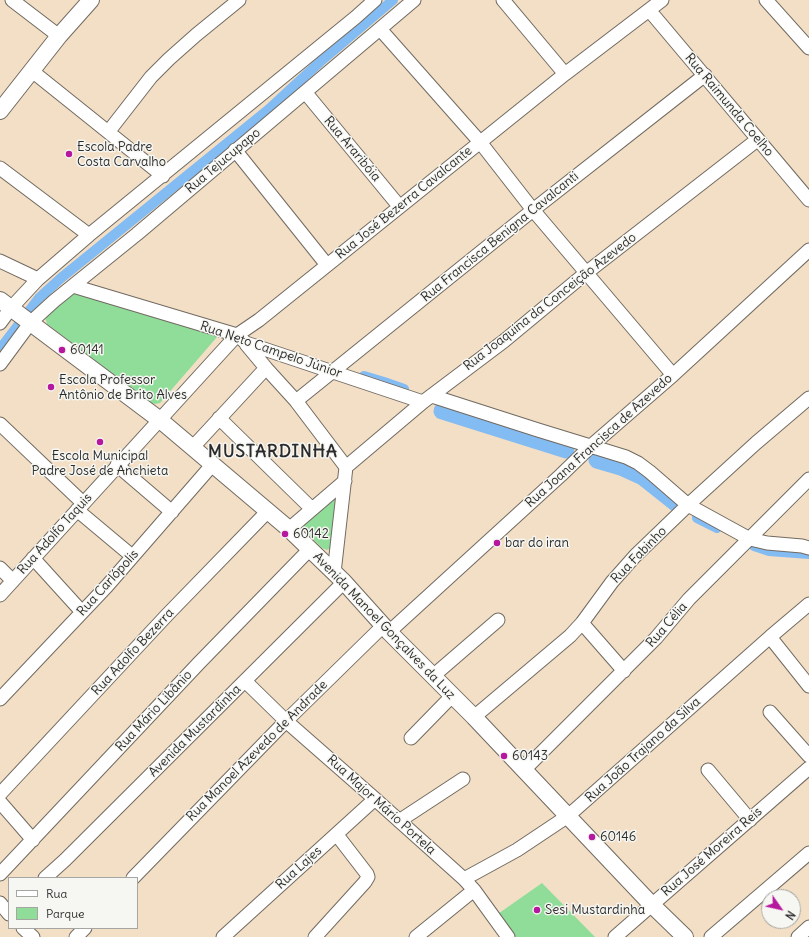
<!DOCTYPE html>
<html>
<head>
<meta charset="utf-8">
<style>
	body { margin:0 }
	#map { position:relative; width:809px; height:937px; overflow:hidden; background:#f3dfc5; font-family:Delius,sans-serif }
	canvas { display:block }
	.legend { position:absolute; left:8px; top:877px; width:130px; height:52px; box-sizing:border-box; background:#f6f6f2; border:1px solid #a5a5a2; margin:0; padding:5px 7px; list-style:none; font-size:12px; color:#2b2b2b }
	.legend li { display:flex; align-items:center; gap:8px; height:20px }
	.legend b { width:20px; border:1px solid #a5a5a2 }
	.north { position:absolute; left:761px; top:889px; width:40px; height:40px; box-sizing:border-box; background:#f6f6f2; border:1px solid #a5a5a2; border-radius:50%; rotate:124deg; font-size:11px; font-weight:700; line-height:16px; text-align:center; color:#2b2b2b }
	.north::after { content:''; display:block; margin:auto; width:14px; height:18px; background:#b5179e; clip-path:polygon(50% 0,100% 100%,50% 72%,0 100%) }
</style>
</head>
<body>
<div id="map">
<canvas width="809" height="937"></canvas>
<ul class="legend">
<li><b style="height:5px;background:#fff"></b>Rua</li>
<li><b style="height:11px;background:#90dd9a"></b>Parque</li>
</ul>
<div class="north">N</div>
</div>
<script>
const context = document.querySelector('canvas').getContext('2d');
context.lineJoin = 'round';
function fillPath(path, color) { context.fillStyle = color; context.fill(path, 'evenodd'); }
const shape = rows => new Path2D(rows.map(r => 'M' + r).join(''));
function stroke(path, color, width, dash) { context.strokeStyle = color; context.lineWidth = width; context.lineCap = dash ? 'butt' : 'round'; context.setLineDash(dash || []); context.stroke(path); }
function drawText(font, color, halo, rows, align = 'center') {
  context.font = font + ' Delius,sans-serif'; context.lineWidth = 3; context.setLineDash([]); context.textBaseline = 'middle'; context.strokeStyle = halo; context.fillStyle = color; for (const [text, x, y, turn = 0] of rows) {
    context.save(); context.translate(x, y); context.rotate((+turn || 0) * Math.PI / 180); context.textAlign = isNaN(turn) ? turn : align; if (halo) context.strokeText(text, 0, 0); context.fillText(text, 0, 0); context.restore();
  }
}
const green = shape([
	[73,292,217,336,217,337,160,403,155,404,151,403,47,324,45,317],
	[337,496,331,548,327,550,322,548,305,531,303,524],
	[542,883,595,937,511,937,495,916]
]);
const canal = shape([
	[0,349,39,298,61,278,268,110,320,62,393,0],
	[364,376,384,382,404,389],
	[697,518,717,528],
	[754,546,769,551,809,554]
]);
const river = shape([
	[442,411,566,450],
	[597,460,621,467,643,477,677,504]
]);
const minor = shape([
	[12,0,59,36],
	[503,0,565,74],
	[766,0,809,48],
	[649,10,809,200],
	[380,29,480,142,533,210,673,375],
	[32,71,163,176],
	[305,92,399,206],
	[109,131,151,77,169,59,196,35,239,0],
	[235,150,327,265],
	[0,168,89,235],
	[0,261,38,279],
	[73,286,237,335,246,343,423,402],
	[0,323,11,308,38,279,89,235,356,17,375,0],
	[246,344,266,368,296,401,346,467],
	[0,364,31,322,54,301,137,234,414,0],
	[432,396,538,430,626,457,638,463,650,472,688,505,750,539,767,543,802,546,809,548],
	[296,401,533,210,705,75],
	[219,418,312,509],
	[0,424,83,503],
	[193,447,266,368],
	[117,465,172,512],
	[346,467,423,402,504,341,586,273,757,140],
	[77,510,132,556],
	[289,529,345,481],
	[33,558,82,612],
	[0,568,13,581],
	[334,573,346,467],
	[0,595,237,335,259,320,565,74,662,0],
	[582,623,624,671],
	[389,632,561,475,591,446,673,375,809,250],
	[770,637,809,686],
	[433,676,498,620],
	[245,681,286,721,375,799,464,879,474,890,508,937],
	[0,699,107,586,213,464],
	[770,712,809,756],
	[474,717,570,636,582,623,612,582,635,556,688,505,756,443,809,398],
	[411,738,452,696],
	[524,770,656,638,689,599,809,479],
	[708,770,750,820],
	[0,794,167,615,268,511],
	[0,802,33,840],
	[399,821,463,779],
	[0,874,199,663,310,549],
	[45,878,65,860,344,582],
	[133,878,286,721,383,626],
	[464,879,517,850,568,816,770,637,809,604],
	[0,903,9,914],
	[23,928,33,937],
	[76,937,85,928],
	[223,937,375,799],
	[315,937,365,882,368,877,367,874,337,835],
	[416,937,474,890],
	[615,937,809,768],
	[711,937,809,853],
	[798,937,809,927]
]);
const major = shape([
	[0,111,59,36,91,0],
	[0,300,160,420,289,529,344,582,389,632,474,717,651,904,685,937]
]);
const markers = [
	[69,154,4,"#b5179e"],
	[62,350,4,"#b5179e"],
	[51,387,4,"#b5179e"],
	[100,442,4,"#b5179e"],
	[285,534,4,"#b5179e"],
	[497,543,4,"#b5179e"],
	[504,756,4,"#b5179e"],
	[592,837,4,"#b5179e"],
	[537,910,4,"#b5179e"]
];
const streetNames = [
	["Rua Raimunda Coelho",729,105,50],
	["Rua Araribóia",352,149,50],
	["Rua Tejucupapo",223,161,-40],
	["Rua José Bezerra Cavalcante",404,203,-39],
	["Rua Francisca Benigna Cavalcanti",500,237,-39],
	["Rua Joaquina da Conceição Azevedo",550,302,-38],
	["Rua Neto Campelo Júnior",271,350,19],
	["Rua Joana Francisca de Azevedo",599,441,-42],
	["Rua Adolfo Taquis",55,534,-48],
	["Rua Fabinho",639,555,-46],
	["Rua Carlópolis",108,583,-48],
	["Rua Célia",667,625,-49],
	["Avenida Manoel Gonçalves da Luz",384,626,46],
	["Rua Adolfo Bezerra",133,652,-47],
	["Rua Mário Libânio",154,711,-47],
	["Avenida Mustardinha",195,731,-45],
	["Rua João Trajano da Silva",643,750,-42],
	["Rua Manoel Azevedo de Andrade",257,751,-45],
	["Rua Major Mário Portela",381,805,42],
	["Rua José Moreira Reis",712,852,-41],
	["Rua Lajes",299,868,-42]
];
const poiNames = [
	["Escola Padre",77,147],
	["Costa Carvalho",77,162],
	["60141",70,350],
	["Escola Professor",59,380],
	["Antônio de Brito Alves",59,395],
	["Escola Municipal",100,456,"center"],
	["Padre José de Anchieta",100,471,"center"],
	["60142",293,534],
	["bar do iran",505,543],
	["60143",512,756],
	["60146",600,837],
	["Sesi Mustardinha",545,910]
];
const districtNames = [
	["MUSTARDINHA",273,452]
];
fillPath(green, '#90dd9a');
stroke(canal, '#83bbf3', 10);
stroke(river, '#83bbf3', 17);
stroke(minor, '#716a61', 15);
stroke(major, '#716a61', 18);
stroke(minor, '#fff', 13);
stroke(major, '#fff', 16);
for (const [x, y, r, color] of markers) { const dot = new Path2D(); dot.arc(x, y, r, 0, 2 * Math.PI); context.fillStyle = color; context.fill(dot); stroke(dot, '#f6f6f2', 1.5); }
drawText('13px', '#2b2b2b', '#f6f6f2', streetNames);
drawText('13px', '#2b2b2b', '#f6f6f2', poiNames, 'left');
context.letterSpacing = '1px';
drawText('bold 17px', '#2b2b2b', '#f6f6f2', districtNames);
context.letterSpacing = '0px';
</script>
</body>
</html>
